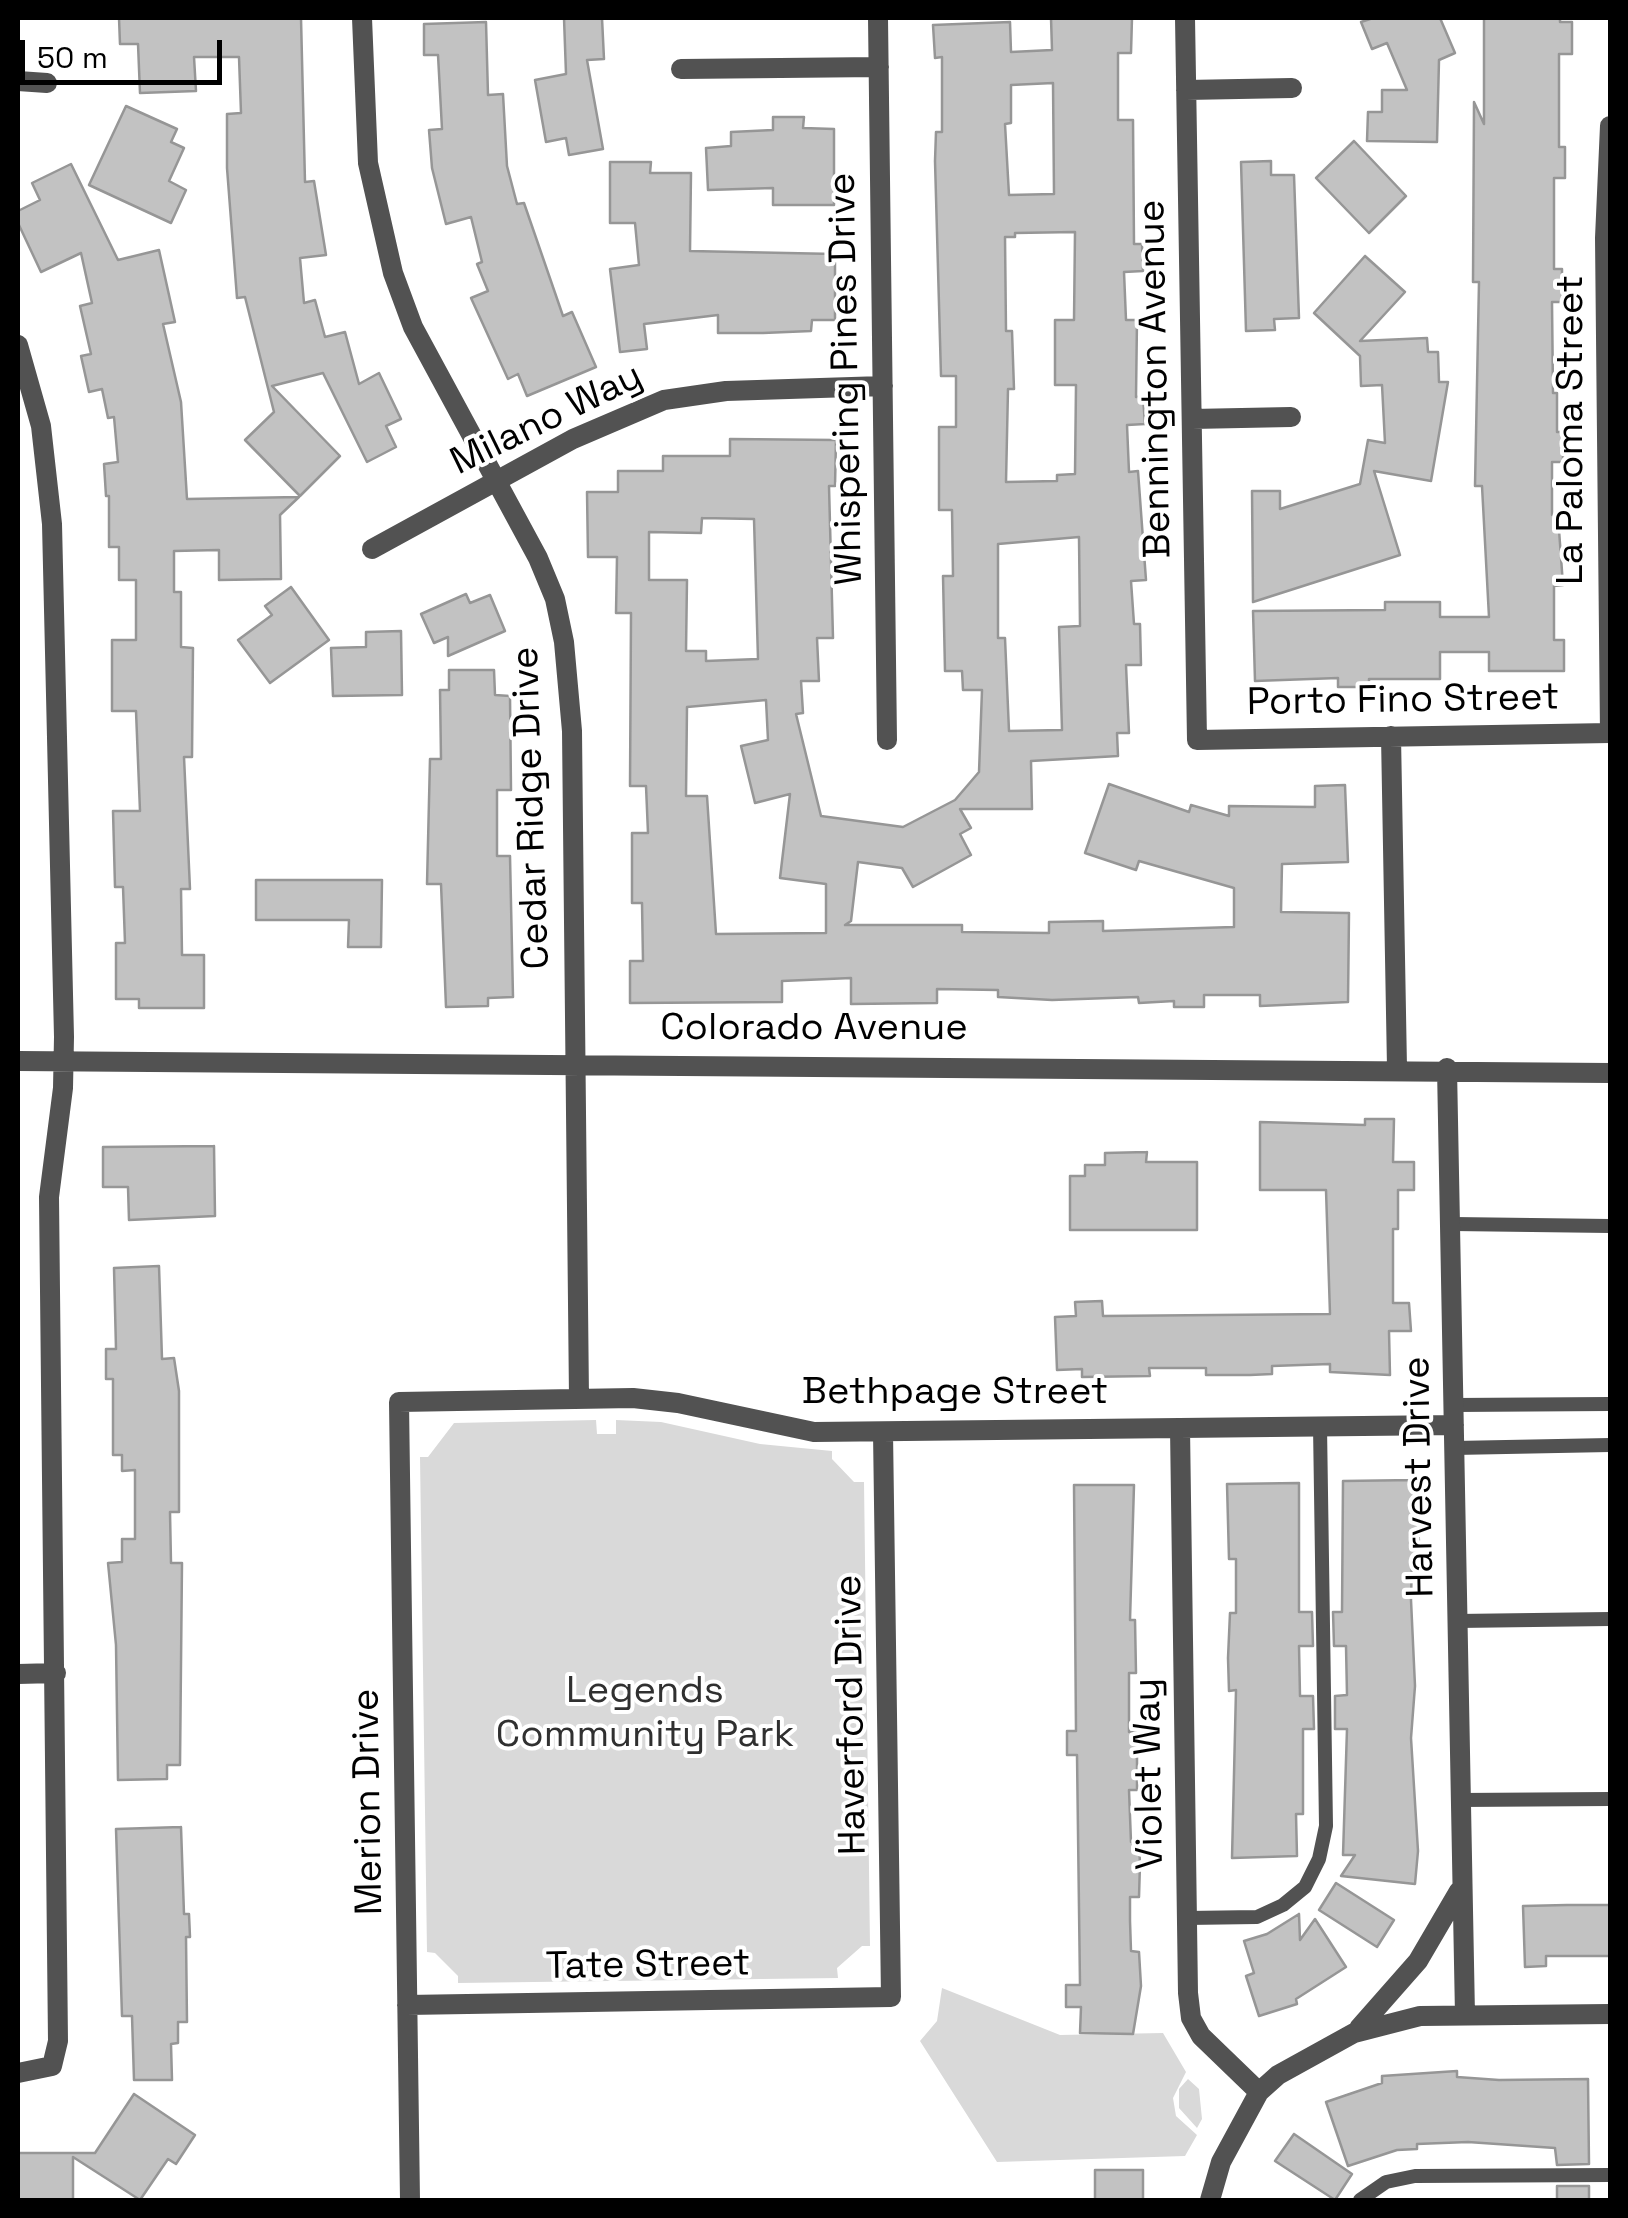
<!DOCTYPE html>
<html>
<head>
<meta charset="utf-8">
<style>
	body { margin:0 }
	#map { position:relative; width:1628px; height:2218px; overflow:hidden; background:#fff; font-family:"Space Grotesk",sans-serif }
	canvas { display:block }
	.frame { position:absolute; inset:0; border:20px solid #000; pointer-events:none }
	.scale { position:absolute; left:20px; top:40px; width:202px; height:45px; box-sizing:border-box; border:5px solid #000; border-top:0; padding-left:12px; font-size:30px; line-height:35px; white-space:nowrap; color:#000; -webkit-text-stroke:8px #fff; paint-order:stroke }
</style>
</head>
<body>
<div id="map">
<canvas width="1628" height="2218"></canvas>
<div class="frame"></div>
<div class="scale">50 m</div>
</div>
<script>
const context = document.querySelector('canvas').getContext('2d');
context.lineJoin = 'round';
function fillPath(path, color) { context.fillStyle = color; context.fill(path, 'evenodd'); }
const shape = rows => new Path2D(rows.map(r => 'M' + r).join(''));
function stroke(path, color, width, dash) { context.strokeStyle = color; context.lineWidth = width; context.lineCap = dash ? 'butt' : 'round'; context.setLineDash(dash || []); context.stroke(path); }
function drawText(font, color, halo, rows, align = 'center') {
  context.font = font + ' "Space Grotesk",sans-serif'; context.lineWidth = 8; context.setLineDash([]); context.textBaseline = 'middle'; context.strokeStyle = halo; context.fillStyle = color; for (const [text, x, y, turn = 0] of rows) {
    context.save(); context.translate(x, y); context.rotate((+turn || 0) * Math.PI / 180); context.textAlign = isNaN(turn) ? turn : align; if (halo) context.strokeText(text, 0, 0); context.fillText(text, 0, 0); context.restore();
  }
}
const green = shape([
	[596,1420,597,1434,616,1434,616,1420,661,1422,760,1444,832,1451,832,1459,854,1482,864,1482,870,1946,862,1946,837,1968,838,1978,458,1983,458,1976,435,1953,427,1952,420,1457,428,1457,454,1423],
	[942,1988,1060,2035,1163,2033,1186,2072,1173,2098,1176,2116,1197,2135,1185,2156,997,2162,920,2041,937,2021],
	[1188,2079,1199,2089,1202,2119,1197,2128,1179,2108,1179,2089]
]);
const building = shape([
	[119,18,301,18,305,182,314,181,326,255,300,258,304,303,315,300,325,337,345,332,359,384,379,373,401,419,386,426,396,447,367,462,323,373,272,386,340,456,300,496,245,440,274,412,245,297,237,298,227,168,227,114,241,113,239,57,194,57,196,91,140,93,138,44,120,44,119,18],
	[564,18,602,18,604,59,587,60,603,149,569,155,566,138,546,142,535,80,566,74,564,18],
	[1051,18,1132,18,1131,53,1118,53,1118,120,1133,120,1134,244,1142,244,1143,271,1124,272,1126,320,1137,320,1136,397,1143,397,1145,424,1127,425,1129,472,1138,471,1146,580,1131,581,1134,624,1140,624,1141,665,1126,665,1129,733,1117,733,1118,756,1031,761,1032,809,960,809,971,828,960,834,971,855,913,887,902,868,858,862,851,921,845,925,962,925,962,932,1049,933,1049,922,1103,921,1103,931,1234,927,1234,888,1139,861,1136,870,1085,853,1109,784,1189,812,1191,805,1229,816,1229,806,1315,807,1315,786,1345,785,1348,862,1282,864,1281,912,1349,913,1348,1002,1260,1006,1260,995,1204,995,1204,1007,1174,1007,1174,1001,1139,1003,1138,997,1052,1000,998,997,998,990,937,989,937,1003,851,1004,851,978,782,981,782,1002,630,1003,630,961,643,961,642,903,632,903,632,833,648,833,646,786,630,786,631,613,616,613,617,557,588,557,587,492,618,492,618,471,663,471,663,456,730,456,730,439,836,440,835,486,829,486,833,638,817,638,819,681,801,681,803,713,796,714,821,816,903,827,955,800,979,772,982,690,963,690,962,671,945,671,943,576,953,576,952,510,939,510,939,427,956,427,956,376,941,376,935,161,936,132,942,132,942,57,935,58,933,25,1010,22,1011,52,1052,50,1051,18],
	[1053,83,1054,194,1009,195,1005,124,1011,123,1011,85,1053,83],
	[1075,232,1074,320,1055,320,1055,385,1076,385,1075,474,1057,475,1057,481,1006,482,1008,389,1014,389,1012,331,1006,331,1005,237,1015,237,1015,233,1075,232],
	[702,518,754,519,758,659,706,661,706,651,686,651,687,580,649,580,649,532,701,533,702,518],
	[1079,537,1080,626,1059,627,1062,730,1009,731,1005,638,998,638,998,544,1079,537],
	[766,700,768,740,741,746,755,803,790,794,780,878,826,884,826,933,716,934,707,796,686,796,687,707,766,700],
	[1373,18,1440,18,1455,53,1439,60,1437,142,1367,141,1368,112,1382,112,1382,90,1407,90,1387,43,1372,49,1361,22,1373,18],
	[1484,18,1560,18,1560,22,1572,22,1572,54,1559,54,1559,147,1565,147,1565,178,1554,178,1554,269,1562,269,1562,302,1552,302,1553,393,1557,393,1557,432,1563,432,1563,462,1552,462,1552,515,1558,516,1563,585,1554,586,1554,640,1564,640,1564,671,1489,671,1489,652,1440,652,1440,679,1369,679,1369,687,1338,687,1338,678,1255,681,1253,611,1385,610,1385,602,1440,602,1440,617,1489,617,1482,486,1475,486,1479,282,1473,282,1474,102,1484,124,1484,18],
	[486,22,488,95,503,94,507,166,517,204,524,203,563,316,572,312,596,367,527,396,518,374,508,379,471,298,488,291,477,264,482,262,471,217,446,224,432,168,429,130,442,129,438,55,424,55,424,24,486,22],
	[126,106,177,129,171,142,184,148,169,181,186,190,171,223,89,185,126,106],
	[773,117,804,117,803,128,834,129,834,205,773,205,773,188,708,190,706,148,731,146,731,132,773,130,773,117],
	[1354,141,1406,196,1369,233,1316,178,1354,141],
	[1271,161,1271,175,1294,175,1299,318,1274,319,1275,330,1246,331,1241,162,1271,161],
	[610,162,651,162,650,173,691,173,690,251,835,254,835,320,812,320,811,331,763,333,718,333,718,315,644,324,647,349,620,352,610,269,639,265,635,223,610,223,610,162],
	[71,164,118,260,159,250,175,322,163,324,181,402,187,499,299,497,280,515,281,579,219,580,219,550,174,551,174,592,181,592,181,647,193,648,192,757,184,757,190,889,181,889,182,955,204,955,204,1008,139,1008,139,999,116,999,116,943,125,943,123,887,115,887,113,811,140,811,136,711,112,711,112,640,136,640,136,580,119,580,119,547,109,547,109,496,106,496,104,464,118,462,114,417,108,418,102,389,89,392,81,356,91,354,80,306,92,303,81,253,41,272,18,223,18,211,40,200,32,183,71,164],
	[1365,256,1405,292,1360,341,1427,338,1428,352,1438,352,1439,382,1448,382,1431,481,1374,471,1400,555,1253,602,1252,491,1280,491,1280,509,1360,484,1368,440,1385,443,1382,385,1361,386,1360,356,1314,313,1365,256],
	[291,587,329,640,270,683,238,640,272,615,265,606,291,587],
	[466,594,470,603,490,595,505,631,448,656,448,637,434,643,421,614,466,594],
	[401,631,402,695,333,696,331,648,366,647,366,632,401,631],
	[449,670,494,670,495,695,510,696,511,790,497,790,497,856,510,856,513,997,488,998,488,1006,446,1007,441,884,427,884,430,759,441,759,440,690,449,690,449,670],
	[256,880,382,880,381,947,348,947,349,920,256,920,256,880],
	[1365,1119,1394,1119,1393,1162,1414,1162,1414,1190,1398,1190,1398,1229,1393,1229,1393,1303,1409,1303,1411,1331,1389,1331,1390,1375,1330,1372,1330,1364,1272,1366,1272,1374,1250,1375,1206,1375,1206,1368,1149,1368,1150,1376,1082,1377,1082,1369,1057,1370,1055,1317,1076,1316,1075,1302,1102,1301,1103,1316,1330,1314,1326,1190,1260,1190,1260,1122,1365,1125,1365,1119],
	[214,1146,215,1216,129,1220,128,1187,103,1187,103,1147,214,1146],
	[1147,1152,1146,1162,1197,1162,1197,1230,1070,1230,1070,1176,1085,1176,1085,1165,1105,1165,1105,1153,1147,1152],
	[159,1266,162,1359,174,1358,179,1391,179,1512,170,1512,171,1563,182,1563,180,1765,167,1765,167,1779,118,1780,116,1645,108,1563,122,1562,122,1539,135,1539,135,1470,122,1471,122,1455,113,1455,113,1379,106,1379,106,1349,116,1349,114,1268,159,1266],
	[1415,1480,1420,1557,1412,1557,1411,1600,1415,1686,1411,1738,1418,1851,1415,1884,1341,1876,1355,1855,1343,1855,1347,1729,1335,1729,1335,1696,1347,1695,1346,1646,1334,1646,1333,1612,1342,1612,1343,1481,1415,1480],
	[1299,1483,1299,1612,1312,1612,1313,1646,1299,1646,1300,1696,1313,1696,1314,1729,1303,1729,1303,1814,1296,1814,1297,1856,1232,1858,1236,1690,1229,1691,1228,1658,1230,1613,1236,1613,1236,1559,1229,1559,1227,1484,1299,1483],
	[1074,1485,1134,1485,1130,1620,1135,1620,1136,1673,1129,1673,1129,1732,1137,1732,1137,1790,1129,1790,1131,1842,1139,1842,1140,1864,1139,1897,1130,1897,1130,1921,1131,1951,1139,1952,1141,1986,1133,2034,1080,2033,1081,2007,1066,2007,1066,1985,1080,1985,1077,1755,1067,1755,1067,1731,1076,1731,1074,1485],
	[181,1827,184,1914,189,1914,190,1937,186,1937,187,2022,178,2022,178,2043,171,2044,172,2080,134,2080,132,2016,122,2016,116,1829,181,1827],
	[1336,1883,1394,1920,1377,1947,1319,1910,1336,1883],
	[1567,1905,1610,1905,1610,1956,1546,1956,1546,1966,1525,1967,1523,1906,1567,1905],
	[1299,1914,1300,1940,1315,1919,1346,1967,1296,1999,1297,2004,1259,2016,1246,1976,1254,1973,1244,1941,1267,1934,1299,1914],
	[1457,2071,1457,2077,1499,2080,1588,2079,1589,2164,1557,2165,1555,2148,1468,2142,1417,2144,1417,2149,1397,2150,1348,2166,1326,2102,1382,2083,1382,2076,1457,2071],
	[134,2094,195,2135,176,2164,168,2159,140,2200,73,2157,73,2200,18,2200,18,2153,95,2153,134,2094],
	[1294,2134,1352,2174,1335,2200,1275,2161,1294,2134],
	[1095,2170,1143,2170,1143,2200,1095,2200,1095,2170],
	[1557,2186,1589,2186,1589,2200,1557,2200,1557,2186]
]);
const lane = shape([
	[1453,1224,1610,1226],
	[1454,1405,1610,1404],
	[1454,1448,1610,1445],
	[1457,1621,1610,1619],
	[1460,1800,1610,1799],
	[1187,1918,1257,1917,1283,1905,1305,1887,1319,1859,1326,1826,1320,1426],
	[1360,2200,1386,2182,1415,2176,1610,2175]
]);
const street = shape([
	[362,18,368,163,393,273,413,327,538,558,555,599,564,642,572,731,579,1398],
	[878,18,887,740],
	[1185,18,1197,740,1610,733,1605,238,1610,126],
	[681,69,879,67],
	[18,81,47,83],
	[1186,90,1292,88],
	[18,345,41,426,52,524,64,1037,63,1088,49,1197,58,2041,52,2066,18,2073],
	[1192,419,1291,417],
	[372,549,573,439,664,400,726,391,883,386],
	[1391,736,1397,1068],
	[18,1061,1610,1073],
	[1447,1068,1465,2015],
	[1180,1428,1188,1993,1191,2018,1201,2036,1259,2092],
	[18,1674,56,1673],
	[407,2005,891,1997,883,1432],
	[1359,2028,1418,1961,1459,1891],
	[410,2200,399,1402,633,1398,678,1403,814,1432,1454,1425],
	[1210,2200,1221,2162,1259,2092,1278,2075,1354,2033,1420,2016,1610,2014]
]);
const streetNames = [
	["Whispering Pines Drive",847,379,-91],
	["Bennington Avenue",1156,379,-91],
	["Milano Way",547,420,-26],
	["La Paloma Street",1572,430,-90],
	["Porto Fino Street",1403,701,-1],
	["Cedar Ridge Drive",532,808,-92],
	["Colorado Avenue",814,1029],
	["Bethpage Street",955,1393],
	["Harvest Drive",1420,1477,-91],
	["Haverford Drive",852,1715,-91],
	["Violet Way",1150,1774,-91],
	["Merion Drive",369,1802,-91],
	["Tate Street",648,1966,-1]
];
const parkNames = [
	["Legends",645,1692],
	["Community Park",645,1736]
];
fillPath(green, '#d9d9d9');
fillPath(building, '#c2c2c2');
stroke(building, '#969696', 2.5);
stroke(lane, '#525252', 14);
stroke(street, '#525252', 20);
drawText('38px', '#000', '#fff', streetNames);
drawText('38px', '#303030', '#fff', parkNames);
</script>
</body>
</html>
